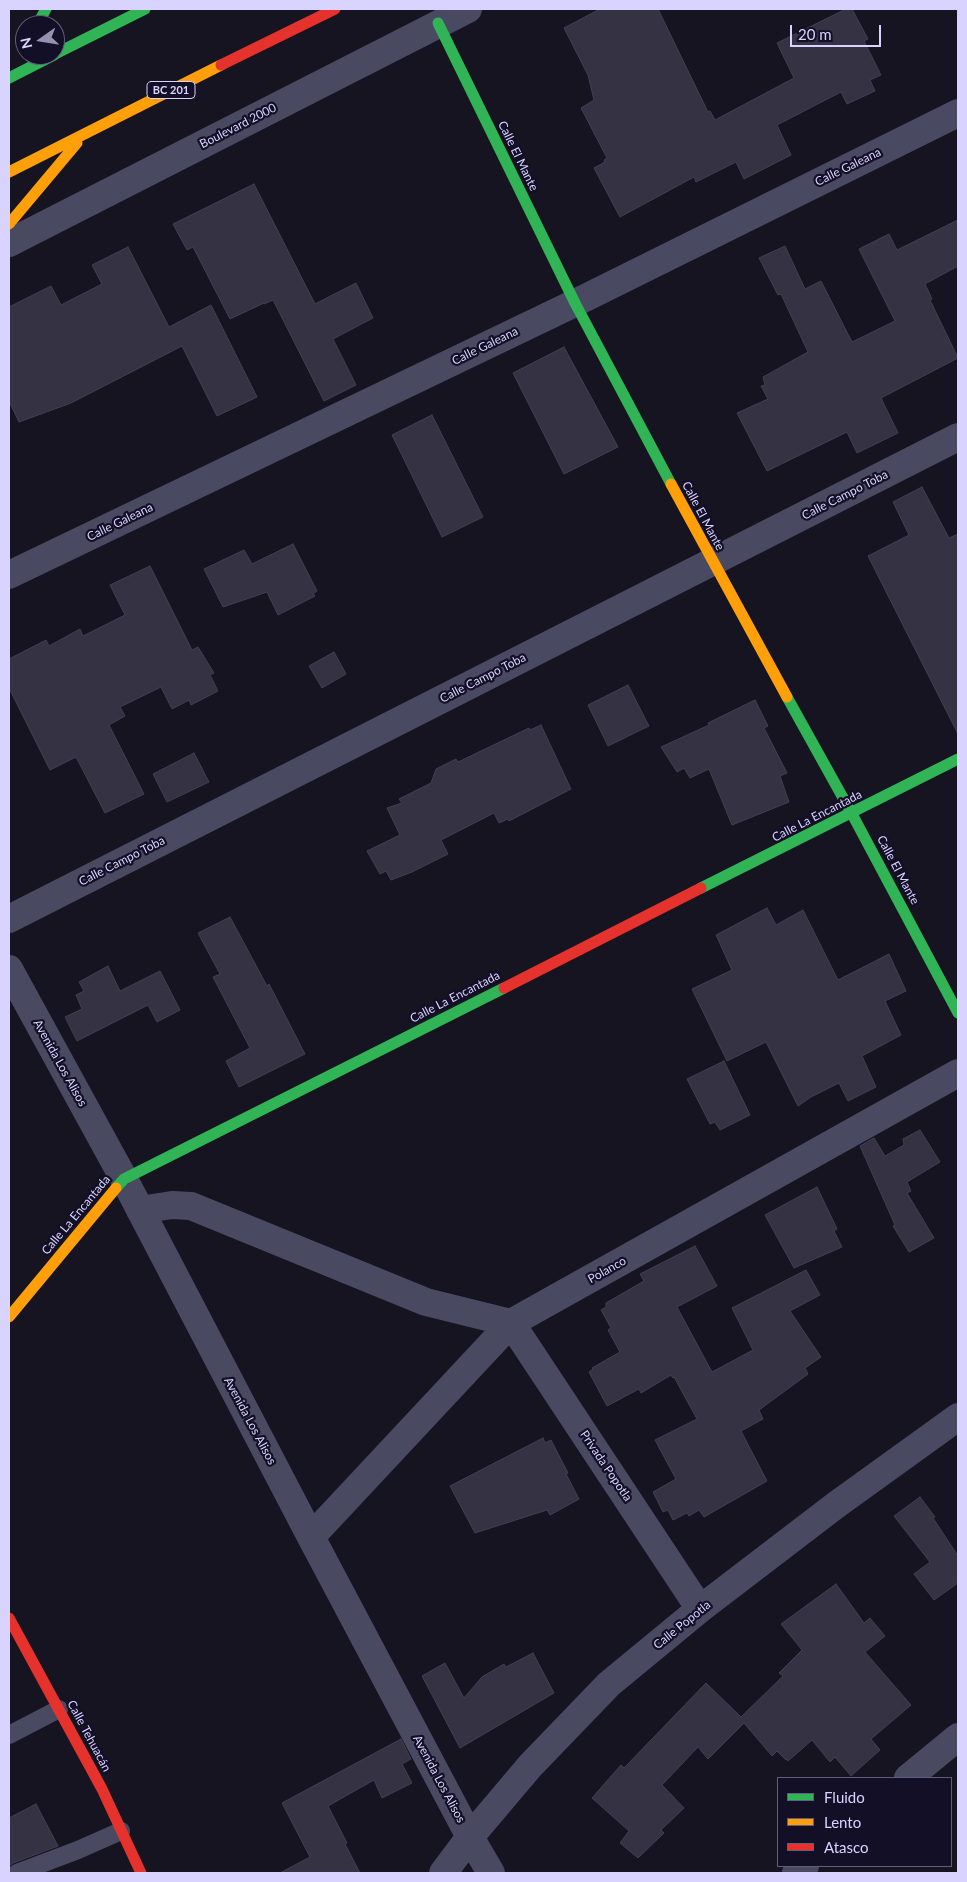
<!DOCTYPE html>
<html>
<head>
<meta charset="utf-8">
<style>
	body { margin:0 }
	#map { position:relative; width:967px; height:1882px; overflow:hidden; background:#161421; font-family:Lato,sans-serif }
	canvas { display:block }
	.frame { position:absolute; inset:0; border:10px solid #d9d4ff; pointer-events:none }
	.legend { position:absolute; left:777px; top:1777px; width:175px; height:90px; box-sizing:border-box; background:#130f26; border:1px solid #625e7d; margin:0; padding:6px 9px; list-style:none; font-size:15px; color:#d9d4ff }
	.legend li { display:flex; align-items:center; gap:10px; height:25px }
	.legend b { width:25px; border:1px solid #625e7d }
	.north { position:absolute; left:15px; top:15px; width:50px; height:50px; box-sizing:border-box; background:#130f26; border:1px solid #625e7d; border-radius:50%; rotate:257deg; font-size:14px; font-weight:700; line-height:20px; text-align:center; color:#d9d4ff }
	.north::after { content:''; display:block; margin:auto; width:18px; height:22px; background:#9591b1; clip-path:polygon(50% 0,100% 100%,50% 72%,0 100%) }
	.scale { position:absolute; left:790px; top:25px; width:91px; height:22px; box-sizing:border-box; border:2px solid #d9d4ff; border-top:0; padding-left:6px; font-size:15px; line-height:18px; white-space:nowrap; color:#d9d4ff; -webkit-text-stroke:4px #130f26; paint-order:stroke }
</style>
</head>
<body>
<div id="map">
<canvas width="967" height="1882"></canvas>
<div class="frame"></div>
<ul class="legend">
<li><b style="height:6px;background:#30b455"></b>Fluido</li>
<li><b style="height:6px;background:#ff9f0a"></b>Lento</li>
<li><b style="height:6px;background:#e5322d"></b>Atasco</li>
</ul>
<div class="north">N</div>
<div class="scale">20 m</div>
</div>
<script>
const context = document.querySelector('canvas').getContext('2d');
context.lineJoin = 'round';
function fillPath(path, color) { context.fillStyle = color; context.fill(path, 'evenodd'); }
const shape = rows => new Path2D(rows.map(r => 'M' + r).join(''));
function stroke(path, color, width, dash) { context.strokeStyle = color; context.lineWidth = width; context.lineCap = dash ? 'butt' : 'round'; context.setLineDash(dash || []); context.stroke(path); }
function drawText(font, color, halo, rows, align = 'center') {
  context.font = font + ' Lato,sans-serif'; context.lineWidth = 4.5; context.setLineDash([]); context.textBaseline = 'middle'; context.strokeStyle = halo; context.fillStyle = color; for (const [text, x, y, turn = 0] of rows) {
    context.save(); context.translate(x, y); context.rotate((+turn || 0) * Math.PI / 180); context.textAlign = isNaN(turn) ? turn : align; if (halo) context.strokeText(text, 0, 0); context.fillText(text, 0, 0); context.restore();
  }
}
const building = shape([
	[600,9,658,9,708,112,710,111,715,120,794,78,777,43,846,9,852,9,868,39,864,41,881,75,870,80,875,91,847,104,841,92,777,125,791,155,744,179,736,162,696,182,694,177,620,217,594,168,605,162,604,160,607,158,581,108,594,100,588,75,564,28,600,9],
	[254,184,315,304,356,283,373,318,333,339,356,385,324,401,273,300,264,304,264,303,230,319,193,247,187,250,173,224,254,184],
	[958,220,958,266,925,284,932,299,930,300,958,358,881,398,898,433,857,453,847,432,767,471,737,413,768,399,761,386,765,385,763,377,808,352,781,294,778,295,759,258,785,246,805,289,821,281,852,342,895,321,859,249,889,234,897,250,958,220],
	[128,247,169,327,211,305,257,397,217,416,182,346,71,403,19,422,9,401,9,307,51,286,61,305,102,284,92,265,128,247],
	[564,347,618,447,564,474,513,373,564,347],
	[432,415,483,517,442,537,392,435,432,415],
	[922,487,949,538,958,534,958,734,868,556,909,535,893,502,922,487],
	[293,544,317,591,313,594,315,596,278,615,267,592,223,607,204,569,244,550,252,564,293,544],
	[150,566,192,650,198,647,214,673,210,675,218,691,191,705,189,700,172,709,161,687,120,707,125,716,109,725,144,794,105,813,76,757,50,770,9,688,9,659,46,640,49,646,80,629,83,636,125,615,110,585,150,566],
	[334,652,346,674,322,688,309,666,334,652],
	[628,685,649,726,608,746,588,705,628,685],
	[755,700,768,726,764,728,787,773,780,776,789,802,732,825,709,769,690,778,684,768,677,772,661,747,709,725,708,723,755,700],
	[541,725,571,789,509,821,508,819,499,823,494,813,441,840,448,854,412,872,391,880,386,871,380,874,367,851,400,835,387,808,402,803,399,799,431,783,436,769,456,759,458,762,529,728,530,730,541,725],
	[194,753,209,782,167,802,153,774,194,753],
	[767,908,776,925,803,910,838,980,889,954,906,991,885,1001,901,1035,862,1056,876,1087,848,1101,839,1083,811,1097,798,1106,766,1042,727,1061,692,989,732,970,716,935,767,908],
	[230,917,267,986,269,984,305,1054,239,1087,226,1061,250,1048,213,977,220,974,198,933,230,917],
	[108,966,120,991,160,971,180,1010,157,1022,148,1005,77,1041,65,1017,82,1009,76,995,84,991,79,982,108,966],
	[724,1061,750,1115,720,1130,715,1122,710,1124,687,1079,724,1061],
	[920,1130,940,1162,907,1182,911,1191,907,1193,934,1238,909,1252,893,1226,895,1225,860,1146,874,1138,885,1156,904,1145,903,1139,920,1130],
	[817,1187,837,1229,834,1231,842,1247,794,1268,765,1215,817,1187],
	[695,1246,717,1286,677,1307,712,1372,753,1350,732,1308,806,1270,820,1295,790,1311,821,1357,805,1368,808,1374,759,1410,763,1419,741,1431,767,1481,704,1517,699,1510,689,1516,687,1513,673,1520,668,1510,663,1512,653,1492,676,1479,655,1440,697,1419,674,1377,673,1378,671,1375,641,1393,639,1389,607,1406,589,1372,593,1369,592,1368,620,1352,608,1330,611,1328,601,1310,606,1307,606,1303,644,1281,640,1274,695,1246],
	[543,1438,545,1443,551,1440,568,1473,566,1474,579,1499,550,1515,547,1510,475,1533,450,1486,543,1438],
	[920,1497,935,1517,933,1518,958,1556,958,1583,934,1600,914,1574,930,1562,894,1516,920,1497],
	[836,1584,864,1623,870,1618,885,1636,865,1652,911,1705,871,1739,880,1750,851,1776,835,1757,830,1762,812,1740,788,1761,787,1759,786,1760,777,1751,772,1756,744,1723,708,1759,698,1747,662,1785,684,1808,661,1830,664,1833,638,1858,620,1843,629,1831,592,1798,621,1765,624,1768,706,1683,741,1717,783,1676,779,1673,802,1650,781,1624,836,1584],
	[533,1653,554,1693,460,1748,422,1676,445,1663,464,1698,482,1677,504,1664,506,1667,533,1653],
	[401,1739,411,1759,402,1764,412,1783,382,1798,374,1780,328,1806,347,1843,345,1844,360,1873,280,1873,310,1857,282,1803,401,1739],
	[36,1804,58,1846,13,1863,9,1866,9,1818,36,1804]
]);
const lane = shape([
	[9,1735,59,1709],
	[17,1873,78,1850,121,1831]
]);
const street = shape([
	[9,243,468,9],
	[9,575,575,303,958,113],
	[9,919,958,437],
	[9,969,124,1179,311,1537,470,1837,491,1873],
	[140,1210,172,1205,191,1206,426,1302,511,1323,700,1609],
	[311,1537,511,1323,958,1073],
	[908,1778,958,1737],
	[443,1873,470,1837,530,1766,609,1684,700,1609,836,1505,958,1417],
	[796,1873,805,1866]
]);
const fast = shape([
	[438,23,575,303,671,484],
	[37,25,46,9],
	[55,54,145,9],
	[9,78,54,55],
	[787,697,852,814,958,1013],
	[701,888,958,759],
	[116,1188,124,1179,504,988]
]);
const slow = shape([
	[9,172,221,65],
	[9,224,77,143],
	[671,484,787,697],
	[9,1317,116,1188]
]);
const jam = shape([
	[221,65,335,9],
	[504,988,701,888],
	[9,1618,102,1789,141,1873]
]);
const shields = [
	[171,90,48]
];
const shieldNames = [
	["BC 201",171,90]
];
const streetNames = [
	["Boulevard 2000",238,126,-27],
	["Calle El Mante",518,156,64],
	["Calle Galeana",848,167,-26],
	["Calle Galeana",485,346,-26],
	["Calle Campo Toba",845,495,-27],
	["Calle El Mante",703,516,62],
	["Calle Galeana",120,522,-26],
	["Calle Campo Toba",483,678,-27],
	["Calle La Encantada",817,816,-27],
	["Calle Campo Toba",122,861,-27],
	["Calle El Mante",898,870,62],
	["Calle La Encantada",455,997,-27],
	["Avenida Los Alisos",60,1063,61],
	["Calle La Encantada",76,1215,-50],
	["Polanco",607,1270,-29],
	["Avenida Los Alisos",250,1421,62],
	["Privada Popotla",606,1466,56],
	["Calle Popotla",682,1625,-39],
	["Calle Tehuacán",89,1736,62],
	["Avenida Los Alisos",439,1779,62]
];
fillPath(building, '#343243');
stroke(building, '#433f54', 1);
stroke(lane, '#4a4962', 18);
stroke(street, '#4a4962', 28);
stroke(fast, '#30b455', 11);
stroke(slow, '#ff9f0a', 11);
stroke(jam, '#e5322d', 11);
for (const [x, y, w] of shields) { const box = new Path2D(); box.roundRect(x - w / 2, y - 8.5, w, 17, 4); context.fillStyle = '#130f26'; context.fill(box); stroke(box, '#d9d4ff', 1); }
drawText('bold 11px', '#d9d4ff', null, shieldNames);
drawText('12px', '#d9d4ff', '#130f26', streetNames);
</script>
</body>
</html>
